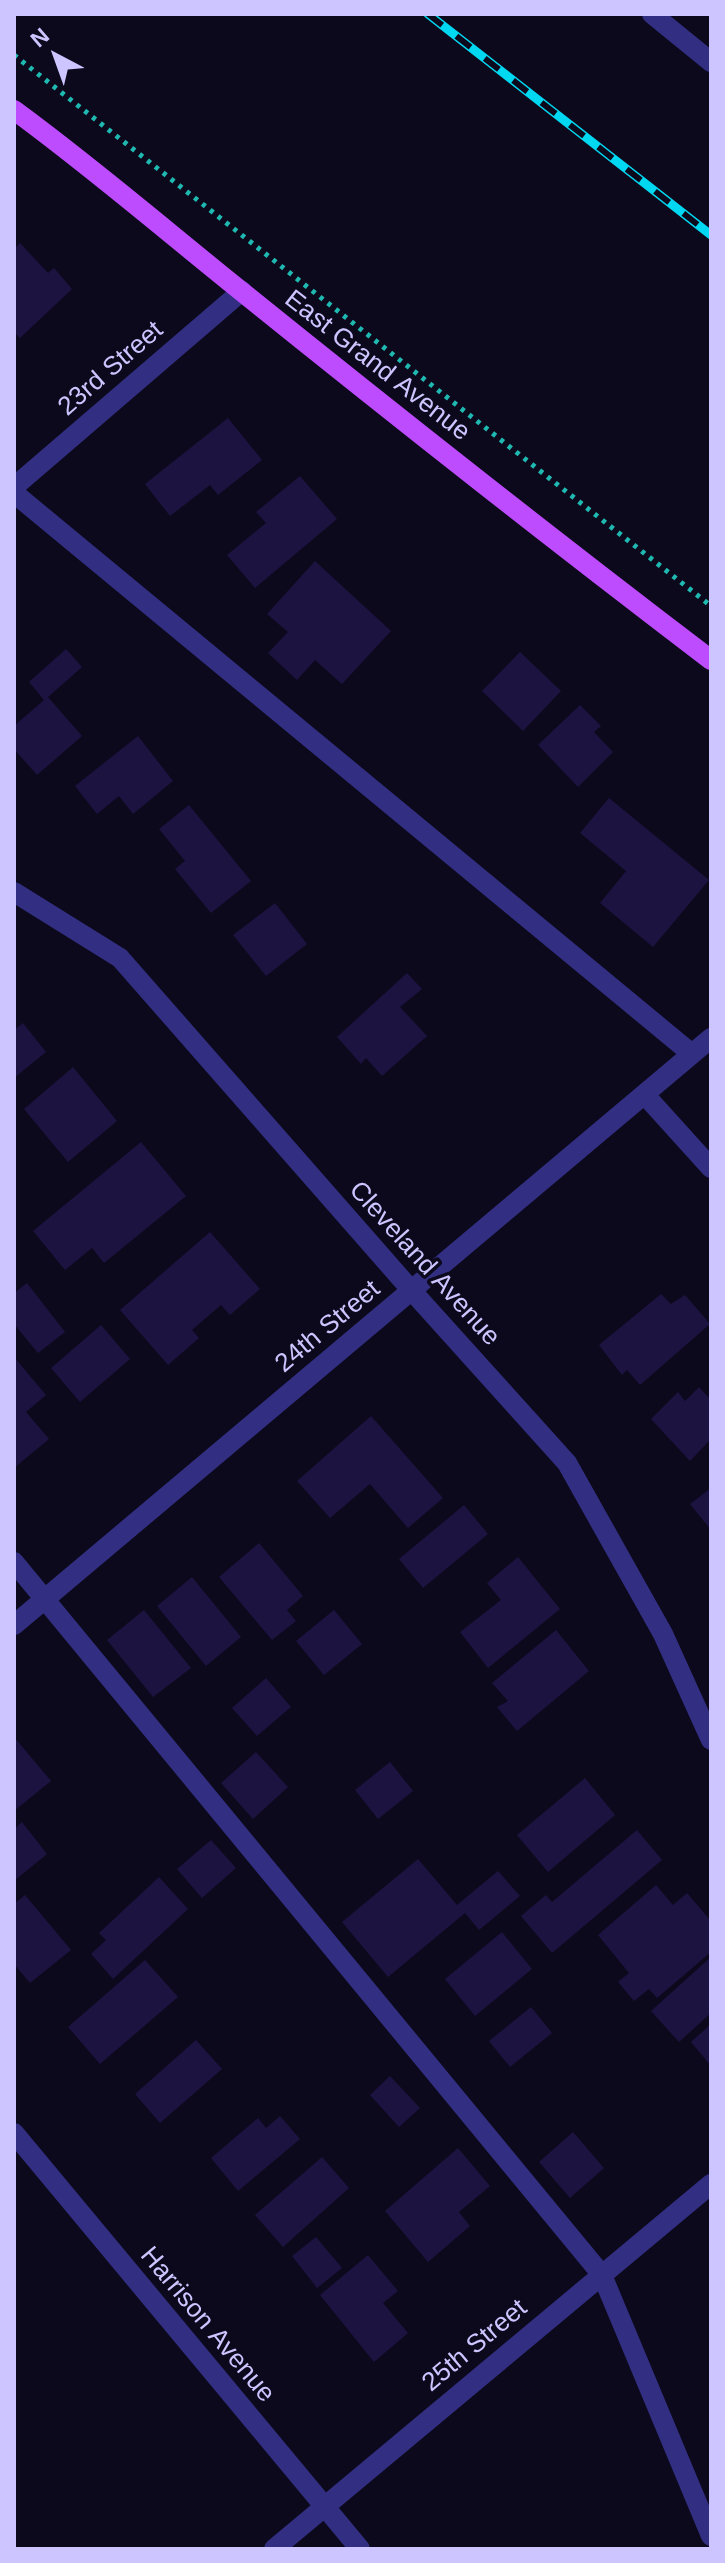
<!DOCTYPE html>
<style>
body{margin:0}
#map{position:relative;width:725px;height:2563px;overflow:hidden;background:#0d091d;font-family:Arial,sans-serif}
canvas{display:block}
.frame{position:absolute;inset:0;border:16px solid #ccc5ff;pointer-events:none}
.north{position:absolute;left:16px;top:16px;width:80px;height:80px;-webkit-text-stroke:6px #0d091d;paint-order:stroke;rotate:319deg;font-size:22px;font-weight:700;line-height:32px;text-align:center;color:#ccc5ff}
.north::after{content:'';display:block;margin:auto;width:28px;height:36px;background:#ccc5ff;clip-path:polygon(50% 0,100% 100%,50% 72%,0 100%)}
</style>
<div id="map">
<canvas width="725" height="2563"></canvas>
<div class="frame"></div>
<div class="north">N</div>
</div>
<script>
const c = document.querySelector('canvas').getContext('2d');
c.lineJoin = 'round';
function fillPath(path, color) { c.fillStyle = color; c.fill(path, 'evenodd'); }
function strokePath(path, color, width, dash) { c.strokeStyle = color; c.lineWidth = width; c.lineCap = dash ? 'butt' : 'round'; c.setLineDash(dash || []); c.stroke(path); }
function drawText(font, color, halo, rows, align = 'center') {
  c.font = font + ' Arial,sans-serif'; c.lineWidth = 7; c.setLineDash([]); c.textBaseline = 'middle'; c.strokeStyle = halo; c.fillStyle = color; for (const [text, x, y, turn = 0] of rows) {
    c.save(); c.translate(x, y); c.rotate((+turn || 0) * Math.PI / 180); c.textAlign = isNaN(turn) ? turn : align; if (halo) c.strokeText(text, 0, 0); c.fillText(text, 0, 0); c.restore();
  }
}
fillPath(new Path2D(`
 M20,243L48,273L54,268L72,289L20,338L14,332V249Z
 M228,418L262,460L218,495L210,485L170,516L145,484Z
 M300,476L337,519L255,588L227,555L266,523L256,512Z
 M315,561L391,631L342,684L315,660L297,680L268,653L288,632L267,614Z
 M66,649L82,667L48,697L82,736L37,775L14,749V726L44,700L29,682Z
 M520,652L561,691L523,731L482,691Z
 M580,705L601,726L594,732L613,752L578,787L538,745Z
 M138,736L173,781L133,814L119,796L97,814L75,786Z
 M609,798L709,880L653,947L600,903L626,871L580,833Z
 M189,805L251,881L211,913L175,869L185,861L159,829Z
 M275,903L307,944L266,976L233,935Z
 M407,973L422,989L400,1007L427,1036L382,1076L366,1058L361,1064L337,1037Z
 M23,1023L46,1052L14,1078V1030Z
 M73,1067L117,1121L68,1162L24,1109Z
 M141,1142L186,1196L104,1263L92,1248L65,1270L33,1231Z
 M210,1232L260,1289L230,1315L221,1305L192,1330L199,1338L168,1365L120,1310Z
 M27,1283L65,1332L38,1353L14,1324V1293Z
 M661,1294L671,1304L685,1295L710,1324L640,1385L627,1370L622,1375L599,1345Z
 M101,1325L130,1359L80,1402L51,1368Z
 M14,1357L46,1395L26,1412L49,1439L14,1468Z
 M699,1387L711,1400V1439L690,1461L651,1419L678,1392L685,1401Z
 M371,1416L443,1498L408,1528L370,1484L330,1518L297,1481Z
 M711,1488V1530L690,1504Z
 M464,1505L488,1534L423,1588L399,1559Z
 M259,1543L303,1596L287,1610L296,1621L272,1640L219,1577Z
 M518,1557L560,1609L488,1668L460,1632L501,1600L487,1583Z
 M192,1577L241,1637L206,1666L157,1606Z
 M144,1610L191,1668L153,1697L107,1640Z
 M334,1610L362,1644L324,1675L296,1641Z
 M556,1630L589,1671L517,1731L497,1707L508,1701L492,1683Z
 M266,1678L291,1707L257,1736L232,1708Z
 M14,1737L51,1781L14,1811Z
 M256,1752L288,1787L253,1819L221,1783Z
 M390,1762L413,1791L378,1819L355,1790Z
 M585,1778L615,1815L548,1872L517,1835Z
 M22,1822L47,1854L14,1881V1829Z
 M637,1830L662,1860L552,1953L521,1916L546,1895L552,1902Z
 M211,1840L236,1868L202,1898L177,1869Z
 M418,1859L457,1905L498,1871L520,1896L479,1930L465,1913L388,1977L342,1922Z
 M159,1877L188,1909L113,1979L91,1954L106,1940L99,1933Z
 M656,1885L673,1905L687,1893L711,1921V1952L657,1998L649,1989L634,2001L618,1982L629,1973L598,1935Z
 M25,1895L71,1950L30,1983L14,1964V1904Z
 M502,1932L532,1969L475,2016L445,1979Z
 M711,1957V2013L679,2042L651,2011Z
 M145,1960L178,1997L100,2064L68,2027Z
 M531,2007L552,2033L510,2067L489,2041Z
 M711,2024V2066L691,2042Z
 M196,2040L222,2069L160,2123L135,2094Z
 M390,2076L420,2108L399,2127L370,2095Z
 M280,2116L300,2139L238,2191L211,2158L258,2118L266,2128Z
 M573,2132L604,2168L570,2198L539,2162Z
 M458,2148L490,2186L459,2212L470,2226L428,2262L385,2211Z
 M322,2157L349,2188L283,2247L255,2215Z
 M316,2237L342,2268L317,2288L292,2256Z
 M368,2255L398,2291L383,2303L408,2333L374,2362L320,2295Z`), '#1d1340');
strokePath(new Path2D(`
 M14,55L711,606`), '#1fb9b1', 5, [4, 6]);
strokePath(new Path2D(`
 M652,14L711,62
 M14,487L242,291
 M14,493L692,1054
 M14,892L120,958L412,1291L567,1463L663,1634L711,1740
 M645,1095L711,1168
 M14,1562L602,2275L711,2536
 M14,1625L711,1038
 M14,2133L360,2549
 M274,2549L711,2184`), '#322f82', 20);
strokePath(new Path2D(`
 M14,110C92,167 165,230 241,291C396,416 552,539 711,660`), '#bd4cff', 20);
const rail = new Path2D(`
 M428,14L711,235`);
strokePath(rail, '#00d7f0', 9);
strokePath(rail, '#0d091d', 6, [18]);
drawText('26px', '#ccc5ff', '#0d091d', [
 ["East Grand Avenue",377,366,38],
 ["23rd Street",111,369,-41],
 ["Cleveland Avenue",424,1264,48],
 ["24th Street",328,1327,-40],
 ["Harrison Avenue",207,2325,50],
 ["25th Street",475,2346,-40]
]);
</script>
